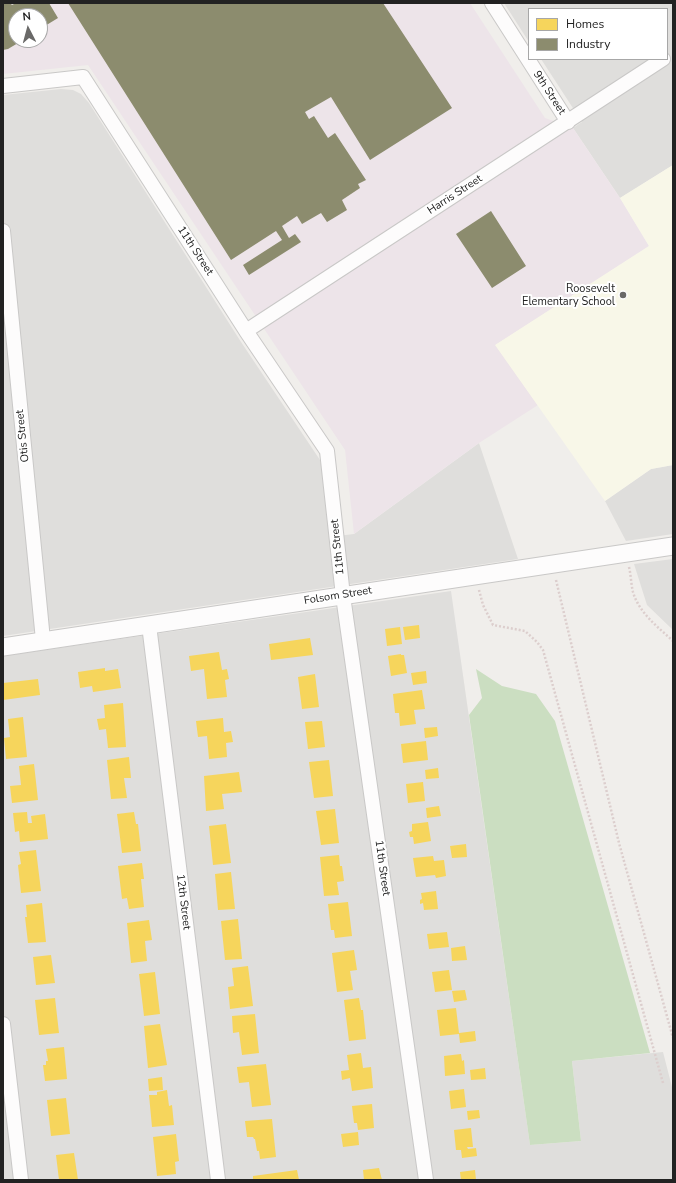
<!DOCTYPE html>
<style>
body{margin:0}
#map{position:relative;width:676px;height:1183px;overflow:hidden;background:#f0eeeb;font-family:"Nunito Sans",sans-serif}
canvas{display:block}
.frame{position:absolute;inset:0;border:4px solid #222;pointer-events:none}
.legend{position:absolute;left:528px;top:8px;width:140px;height:52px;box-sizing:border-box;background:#fff;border:1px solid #a7a7a7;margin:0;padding:5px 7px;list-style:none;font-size:12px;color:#222}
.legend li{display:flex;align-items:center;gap:8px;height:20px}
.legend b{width:20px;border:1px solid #a7a7a7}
.north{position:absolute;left:8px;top:8px;width:40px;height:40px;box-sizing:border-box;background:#fff;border:1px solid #a7a7a7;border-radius:50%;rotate:354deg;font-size:11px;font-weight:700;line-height:16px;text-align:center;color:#222}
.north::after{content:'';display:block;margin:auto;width:14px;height:18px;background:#6a6968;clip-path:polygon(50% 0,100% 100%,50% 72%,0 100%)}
</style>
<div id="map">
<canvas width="676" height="1183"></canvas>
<div class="frame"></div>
<ul class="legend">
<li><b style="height:11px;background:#f6d55c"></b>Homes</li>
<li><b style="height:11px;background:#8c8c6e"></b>Industry</li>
</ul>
<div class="north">N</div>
</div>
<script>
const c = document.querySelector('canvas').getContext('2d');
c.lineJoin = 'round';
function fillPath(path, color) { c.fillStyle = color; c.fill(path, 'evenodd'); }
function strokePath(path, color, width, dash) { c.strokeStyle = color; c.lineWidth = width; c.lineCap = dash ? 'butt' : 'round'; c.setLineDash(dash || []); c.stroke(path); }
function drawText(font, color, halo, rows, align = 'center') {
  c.font = font + ' "Nunito Sans",sans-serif'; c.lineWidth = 4; c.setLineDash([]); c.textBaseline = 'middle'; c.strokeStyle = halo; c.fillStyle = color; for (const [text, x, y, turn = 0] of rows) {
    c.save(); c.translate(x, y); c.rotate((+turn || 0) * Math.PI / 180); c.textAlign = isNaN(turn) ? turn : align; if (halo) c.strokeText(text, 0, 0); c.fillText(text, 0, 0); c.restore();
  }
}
fillPath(new Path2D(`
 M504,3H673V165L620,198L573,128L582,122L541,59H667V9H529V42Z
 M61,89L73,90L81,94L89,103L241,342L320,460L323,470L329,537L354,534L479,443L518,559L3,636V95Z
 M673,465V534L626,541L605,501L651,469Z
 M673,559V630L647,605L634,564Z
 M451,591L530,1145L581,1141L572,1061L663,1052L673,1091V1180H3V656Z`), '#dfdedc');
fillPath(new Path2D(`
 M3,3H470L545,118L573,128L620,198L649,246L496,345L538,405L479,443L354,534L345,450L88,65L3,74ZM16,16H40V40H16Z`), '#ede4e9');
fillPath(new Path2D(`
 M673,165V465L651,469L605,501L495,345L649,246L620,198Z`), '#f8f7e8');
fillPath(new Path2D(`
 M476,669L502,686L536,694L555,721L650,1053L572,1061L581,1141L530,1145L469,715L482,698Z`), '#cbdec1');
fillPath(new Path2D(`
 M419,625L420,638L405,640L403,627Z
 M400,627L402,644L387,646L385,629Z
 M310,638L313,655L271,660L269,644Z
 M219,652L222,670L227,669L229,679L225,680L227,697L207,699L204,669L191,671L189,656Z
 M401,654V655H404L407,673L391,676L388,656Z
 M105,668V671L118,669L121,688L93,692L92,686L80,688L78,672Z
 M426,671L427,683L413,685L411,673Z
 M315,674L319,707L302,709L298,677Z
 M38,679L40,695L3,700V683Z
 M422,690L425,709L414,710L416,724L400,726L399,713H395L393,694Z
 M123,703L126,747L108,748L106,729L99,730L97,719L105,718L104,705Z
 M23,717L27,757L6,759L4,738L10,737L8,719Z
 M223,718L224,732L231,731L233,742L226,743L227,757L209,759L207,736L198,737L196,721Z
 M322,721L325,747L308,749L305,722Z
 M437,727L438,736L425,738L424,728Z
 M426,741L428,760L403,763L401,744Z
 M129,757L131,778H124L127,798L111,799L107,760Z
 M329,760L333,796L314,798L309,762Z
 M34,764L38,800L12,803L10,786L21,785L19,766Z
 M438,768L439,778L426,779L425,770Z
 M239,772L242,792L222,794L224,809L206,811L204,776Z
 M423,782L425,801L408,803L406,784Z
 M439,806L441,816L427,818L426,808Z
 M335,809L339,843L321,845L316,811Z
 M27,812L28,823H32L31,816L45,814L48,839L20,842L19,831L15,832L13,813Z
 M134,812L136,824H138L141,851L122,853L117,814Z
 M428,822L431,841L414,844L413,837H410L409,832L412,831V824Z
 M226,824L231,863L213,865L209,826Z
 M466,844L467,857L452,858L450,846Z
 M36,850L41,891L21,893L18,865L21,864L19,852Z
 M339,855L340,866H342L344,881L337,882L339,895L324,896L320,857Z
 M433,856L434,861L444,860L446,876L436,878L435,875L416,877L413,858Z
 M142,863L144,879H141L144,907L129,909L127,898L122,899L118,866Z
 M231,872L235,909L218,910L215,874Z
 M436,891L438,909L424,910L423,903L420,904V900L422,899L421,893Z
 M348,902L352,936L335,938L334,930H331L328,904Z
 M42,903L46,942L28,943L25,917H27L26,905Z
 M238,919L242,959L225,960L221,921Z
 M149,920L152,940L145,941L147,961L131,963L127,923Z
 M447,932L449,947L429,949L427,934Z
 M465,946L467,960L452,961L451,948Z
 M354,950L357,970L350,971L353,990L337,992L332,953Z
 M51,955L55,983L36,985L33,957Z
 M248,966L253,1006L230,1009L228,987L234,986L232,968Z
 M449,970L452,990L435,992L432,972Z
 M155,972L160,1014L144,1016L139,974Z
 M465,990L467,1000L454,1002L452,991Z
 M55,998L59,1033L39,1035L35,1000Z
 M359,998L361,1010H363L366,1039L349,1041L344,1000Z
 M456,1008L459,1033L475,1031L476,1041L460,1043L459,1034L440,1036L437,1010Z
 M255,1014L259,1053L242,1055L239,1032L233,1033L232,1016Z
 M160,1024L167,1065L148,1068L144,1026Z
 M64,1047L67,1079L45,1081L43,1065H46V1061H48L46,1049Z
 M361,1053L363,1068L371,1067L373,1088L352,1091L350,1078L342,1080L341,1071L349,1070L347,1055Z
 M461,1054L462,1061L464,1060L465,1074L445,1076L444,1056Z
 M266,1064L271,1105L252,1107L249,1082L239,1083L237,1067Z
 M485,1068L486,1079L471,1080L470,1070Z
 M162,1077L163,1090L149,1091L148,1079Z
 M464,1089L466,1107L451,1109L449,1091Z
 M167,1090L169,1106L172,1105L174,1125L152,1127L149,1095H157V1092Z
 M66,1098L70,1134L51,1136L47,1100Z
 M372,1104L374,1128L358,1130L357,1123H354L352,1106Z
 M479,1110L480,1118L468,1120L467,1111Z
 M272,1119L276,1157L260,1159L259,1151H257L255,1139H254L253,1137H247L245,1121Z
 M471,1128L473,1147H467L468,1149L476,1148L477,1156L462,1158L461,1150H456L454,1130Z
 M358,1132L359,1145L343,1147L341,1134Z
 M176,1134L179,1161L175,1162L176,1174L157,1176L153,1137Z
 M74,1153L78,1180H59L56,1155Z
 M379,1168L382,1180H364L363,1170Z
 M297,1170L299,1180H253V1176Z
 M475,1170L476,1180H461L460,1172Z`), '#f6d55c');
fillPath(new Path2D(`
 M3,3H10L12,5L16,3H49L58,18L40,29V16H16V40H23L8,49L3,50Z
 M68,3H383L452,108L370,160L331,97L305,112L309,119L314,116L328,138L335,133L366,180L358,184L360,188L342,200L347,210L327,222L321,213L302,224L297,216L282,226L289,238L295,234L301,242L249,275L243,265L282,240L276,231L231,260Z
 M491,211L526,266L492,288L456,234Z`), '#8c8c6e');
const minor = new Path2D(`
 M492,3L568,122
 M3,86L83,77L246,331L327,451L343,596L426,1180
 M3,231L43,640
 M246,331L663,59
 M149,625L218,1180
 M3,1024L21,1180`);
const tertiary = new Path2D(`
 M3,647L673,546`);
strokePath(minor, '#c9c8c7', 16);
strokePath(tertiary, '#c9c8c7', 19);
strokePath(new Path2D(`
 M629,567C631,575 631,584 633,592C639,613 658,627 673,641
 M556,580L619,843L673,1038
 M479,590L483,605L493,625L525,631L537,642L543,650L663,1083`), '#dccecd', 2.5, [2, 2]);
strokePath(minor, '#fdfcfc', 14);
strokePath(tertiary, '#fdfcfc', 17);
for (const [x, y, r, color] of [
 [623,295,4,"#6a6968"]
]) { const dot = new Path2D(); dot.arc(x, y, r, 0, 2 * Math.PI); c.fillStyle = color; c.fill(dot); strokePath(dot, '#fff', 1.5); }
drawText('11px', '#222', '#fff', [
 ["9th Street",549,93,57],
 ["Harris Street",455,195,-33],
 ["11th Street",195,251,57],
 ["Otis Street",23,436,-96],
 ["11th Street",338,547,-96],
 ["Folsom Street",338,596,-9],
 ["11th Street",382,868,82],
 ["12th Street",183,902,83]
]);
drawText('11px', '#222', '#fff', [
 ["Roosevelt",615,289],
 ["Elementary School",615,302]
], 'right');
</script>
